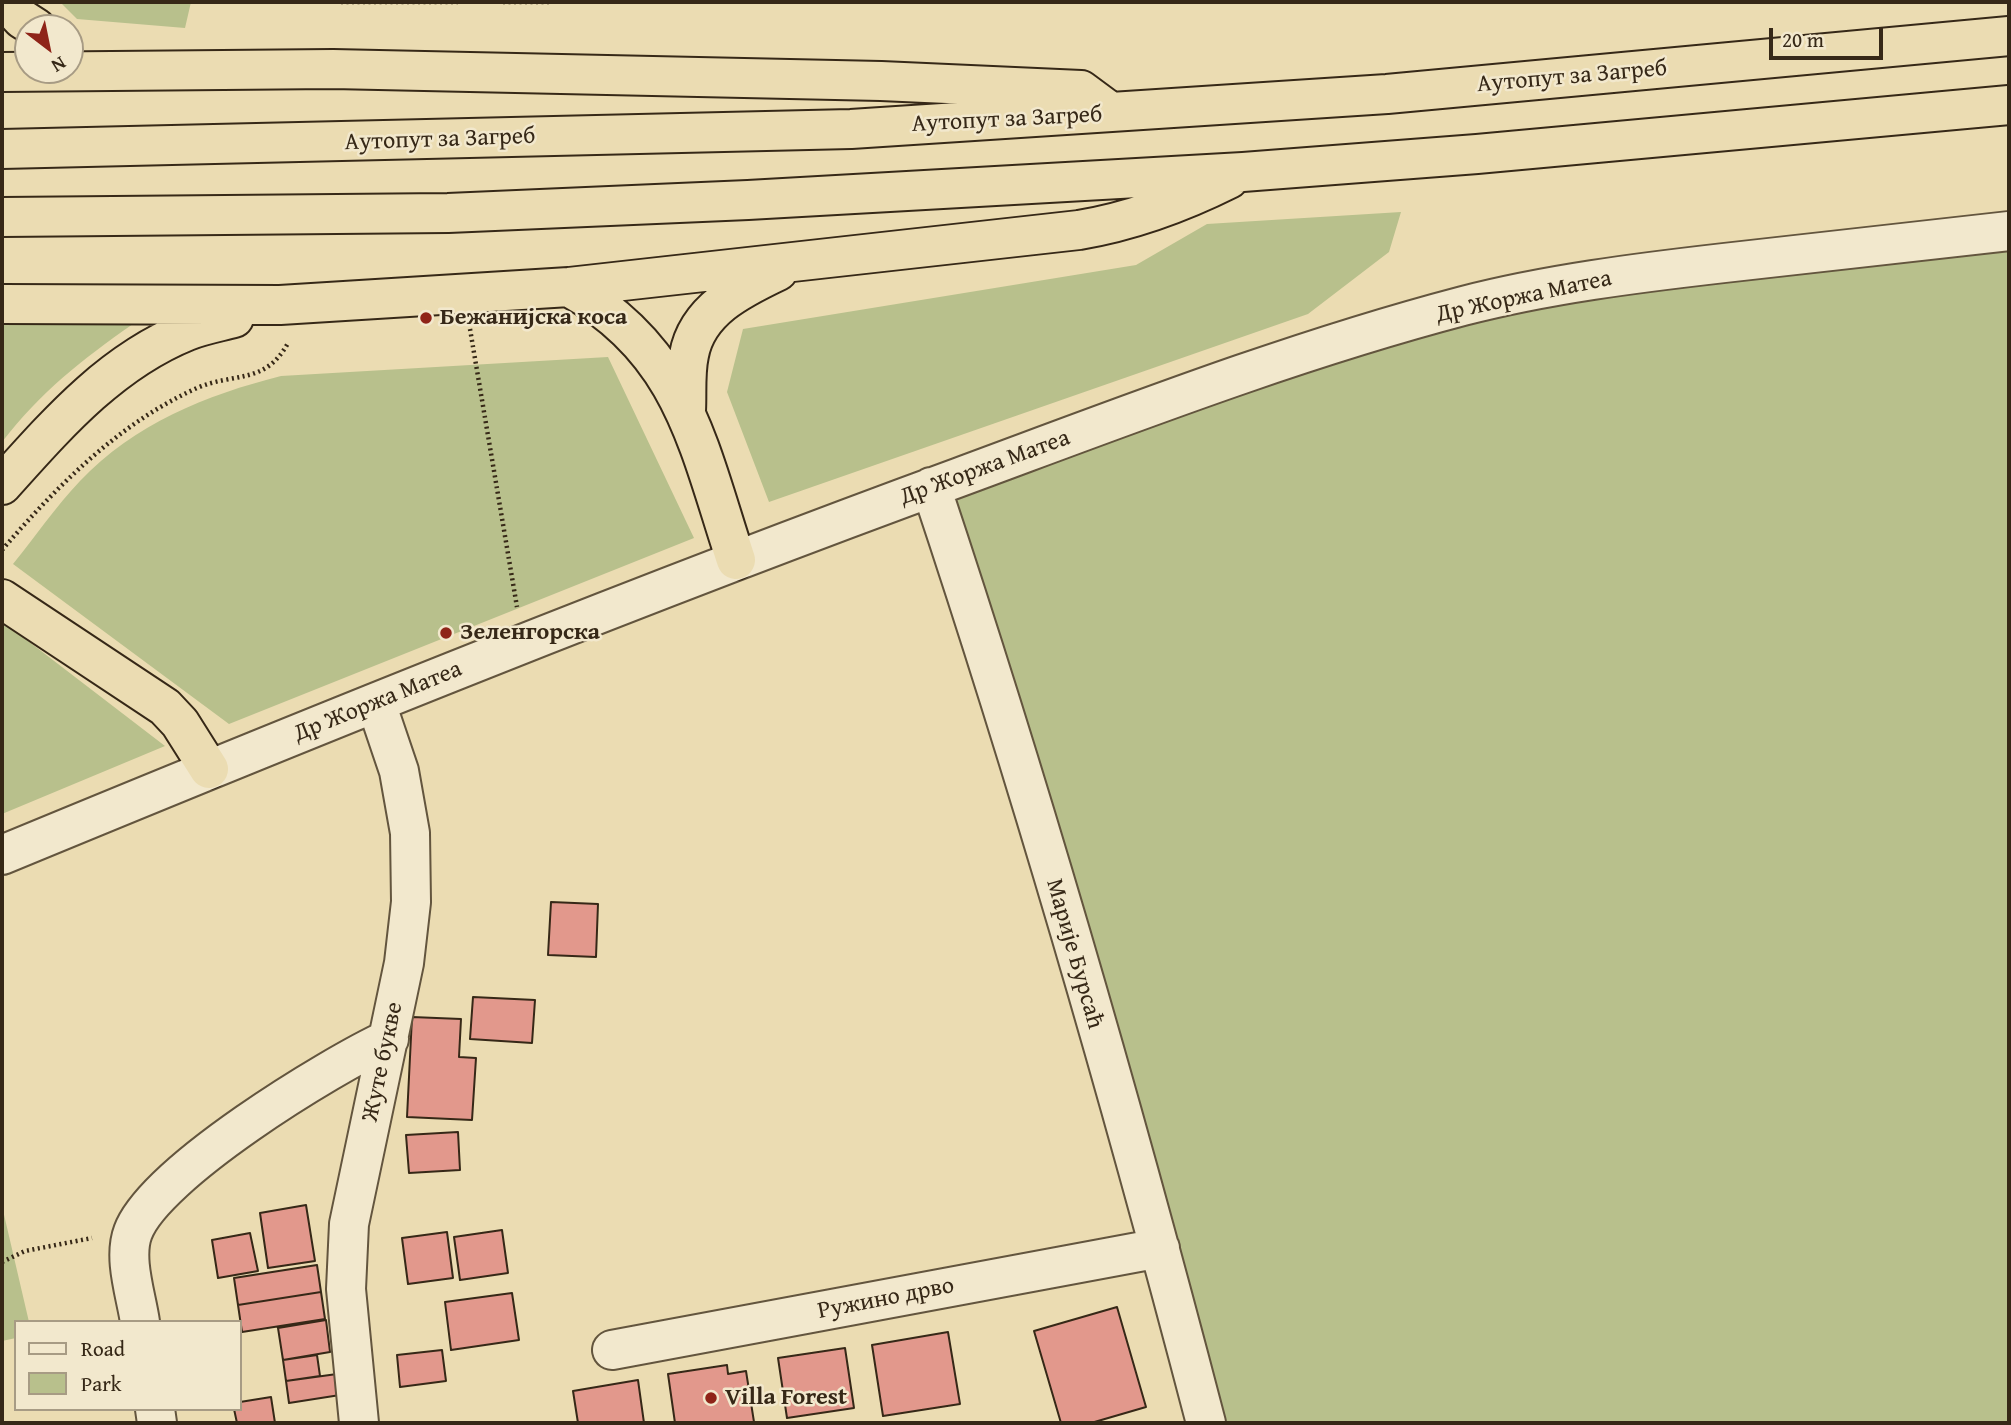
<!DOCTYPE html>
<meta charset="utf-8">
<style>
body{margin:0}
#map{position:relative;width:2011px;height:1425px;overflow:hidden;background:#ebdcb2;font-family:"Gentium Book Plus",serif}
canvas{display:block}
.frame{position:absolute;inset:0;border:4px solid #362817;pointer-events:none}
.legend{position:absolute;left:14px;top:1320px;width:228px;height:91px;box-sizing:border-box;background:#f2e8cd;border:2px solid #a79b84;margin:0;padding:9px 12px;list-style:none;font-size:21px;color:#362817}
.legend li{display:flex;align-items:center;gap:14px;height:35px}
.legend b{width:35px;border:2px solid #a79b84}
.north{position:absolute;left:14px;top:14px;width:70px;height:70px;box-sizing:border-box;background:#f2e8cd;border:2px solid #a79b84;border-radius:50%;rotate:148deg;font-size:19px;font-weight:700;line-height:28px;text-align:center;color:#362817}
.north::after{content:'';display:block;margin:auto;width:24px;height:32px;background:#8f2418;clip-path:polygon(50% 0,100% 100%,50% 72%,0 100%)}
.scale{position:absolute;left:1769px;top:28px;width:114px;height:32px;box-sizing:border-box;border:4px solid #362817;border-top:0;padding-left:9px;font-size:21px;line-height:24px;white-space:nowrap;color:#362817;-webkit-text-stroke:5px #f2e8cd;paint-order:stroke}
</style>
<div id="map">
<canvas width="2011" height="1425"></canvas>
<div class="frame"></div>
<ul class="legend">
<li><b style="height:9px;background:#f2e8cd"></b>Road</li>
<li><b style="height:19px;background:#b8c08c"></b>Park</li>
</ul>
<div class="north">N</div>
<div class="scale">20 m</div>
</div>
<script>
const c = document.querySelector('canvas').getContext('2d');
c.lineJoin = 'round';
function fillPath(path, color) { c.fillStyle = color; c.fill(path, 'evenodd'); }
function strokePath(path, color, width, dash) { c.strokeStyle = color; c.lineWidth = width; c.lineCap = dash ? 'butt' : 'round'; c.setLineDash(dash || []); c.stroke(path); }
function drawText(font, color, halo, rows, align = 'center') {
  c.font = font + ' "Gentium Book Plus",serif'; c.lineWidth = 5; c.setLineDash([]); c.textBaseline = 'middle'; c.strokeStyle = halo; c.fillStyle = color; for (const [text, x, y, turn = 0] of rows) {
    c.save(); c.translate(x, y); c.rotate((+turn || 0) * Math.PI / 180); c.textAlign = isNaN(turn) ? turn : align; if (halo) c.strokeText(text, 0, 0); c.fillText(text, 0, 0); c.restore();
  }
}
fillPath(new Path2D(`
 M60,2H191L185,28L77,19Z
 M1401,212L1389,252L1308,314L769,502L727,392L743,329L1136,265L1207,224Z
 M2009,233V1423H1205L931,487L1466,305Z
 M2,320L133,324C80,361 42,391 2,442Z
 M608,357L694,538L229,724L13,564C35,537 56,506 80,481C134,424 206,395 281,376Z
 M2,621L165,746L2,814Z
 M2,1206L29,1322H16V1338L2,1341Z`), '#b8c08c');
const building = new Path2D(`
 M551,902L598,904L596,957L548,955Z
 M473,997L535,1000L532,1043L470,1039Z
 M412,1017L461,1019L459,1057L476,1058L472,1120L407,1117Z
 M458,1132L460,1170L409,1173L406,1135Z
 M306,1205L315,1261L268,1268L260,1213Z
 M502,1230L508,1273L460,1280L454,1237Z
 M447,1232L453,1278L408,1284L402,1238Z
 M250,1233L258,1271L218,1278L212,1240Z
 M317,1265L321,1292L238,1305L234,1278Z
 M321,1292L325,1319L242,1332L238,1305Z
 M512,1293L519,1340L451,1350L445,1302Z
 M1117,1307L1146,1407L1091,1423H1061L1034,1331Z
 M326,1320L330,1352L283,1360L278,1328Z
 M948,1332L960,1404L883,1416L872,1345Z
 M845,1348L854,1408L787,1418L778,1358Z
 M442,1350L446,1381L400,1387L397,1355Z
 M317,1355L320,1376L286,1381L283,1360Z
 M727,1365L728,1374L746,1371L754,1422L675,1423L668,1374Z
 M337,1374L340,1395L289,1403L286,1381Z
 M638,1380L644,1423H578L573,1391Z
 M271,1397L275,1423H237L234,1409H240V1402Z`);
fillPath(building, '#e2988c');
strokePath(building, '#362817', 2);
const minor = new Path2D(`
 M931,487C1034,796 1124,1109 1206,1423
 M2,855C319,724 638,595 960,477C1125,416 1292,351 1463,306C1548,284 1637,273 1724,263C1819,252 1914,241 2009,231
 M140,1322C136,1295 123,1258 133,1232C155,1173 330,1066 389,1039
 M612,1350L1160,1248
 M155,1409L157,1423
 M359,1423L346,1289L349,1224L404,963L411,902L410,833L399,771L376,703`);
const highway = new Path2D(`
 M6,2L22,19L36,28
 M2,72L333,69L881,81L1081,90L1108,110
 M2,149L851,129L1387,94L2009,36
 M2,217L448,213L748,200L1243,172L1477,154L2009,105
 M569,287C683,350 698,445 736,560
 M2,304L280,305L569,287L1079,230C1133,221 1181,203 1229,179
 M686,411C687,393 685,373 689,355C697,310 740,289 778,271
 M2,485C56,425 110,362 187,331C202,325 219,322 234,318
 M2,599L165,707L180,723L209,769`);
strokePath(minor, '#63553e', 42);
strokePath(highway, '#362817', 42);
strokePath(new Path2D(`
 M341,2H458
 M503,2H549
 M470,329L517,607
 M2,550C57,486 119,423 197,388C234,372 265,385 288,343
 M2,1262L25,1251L92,1238`), '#362817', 4.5, [2, 3.5]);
strokePath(minor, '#f2e8cd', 38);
strokePath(highway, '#ebdcb2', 38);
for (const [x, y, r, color] of [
 [426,318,7,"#8f2418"],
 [446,633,7,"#8f2418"],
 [711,1398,7,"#8f2418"]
]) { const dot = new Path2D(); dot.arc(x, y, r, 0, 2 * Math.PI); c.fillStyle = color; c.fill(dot); strokePath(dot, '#f2e8cd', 2.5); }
drawText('24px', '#362817', '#f2e8cd', [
 ["Аутопут за Загреб",1572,77,-5],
 ["Аутопут за Загреб",1007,120,-3],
 ["Аутопут за Загреб",440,140,-2],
 ["Др Жоржа Матеа",1524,297,-12],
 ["Др Жоржа Матеа",985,468,-20],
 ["Др Жоржа Матеа",378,702,-22],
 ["Марије Бурсаћ",1074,954,74],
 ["Жуте букве",383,1062,-78],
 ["Ружино дрво",886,1299,-11]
]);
drawText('bold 24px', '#362817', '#f2e8cd', [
 ["Бежанијска коса",440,318],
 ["Зеленгорска",460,633],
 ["Villa Forest",725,1398]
], 'left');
</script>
